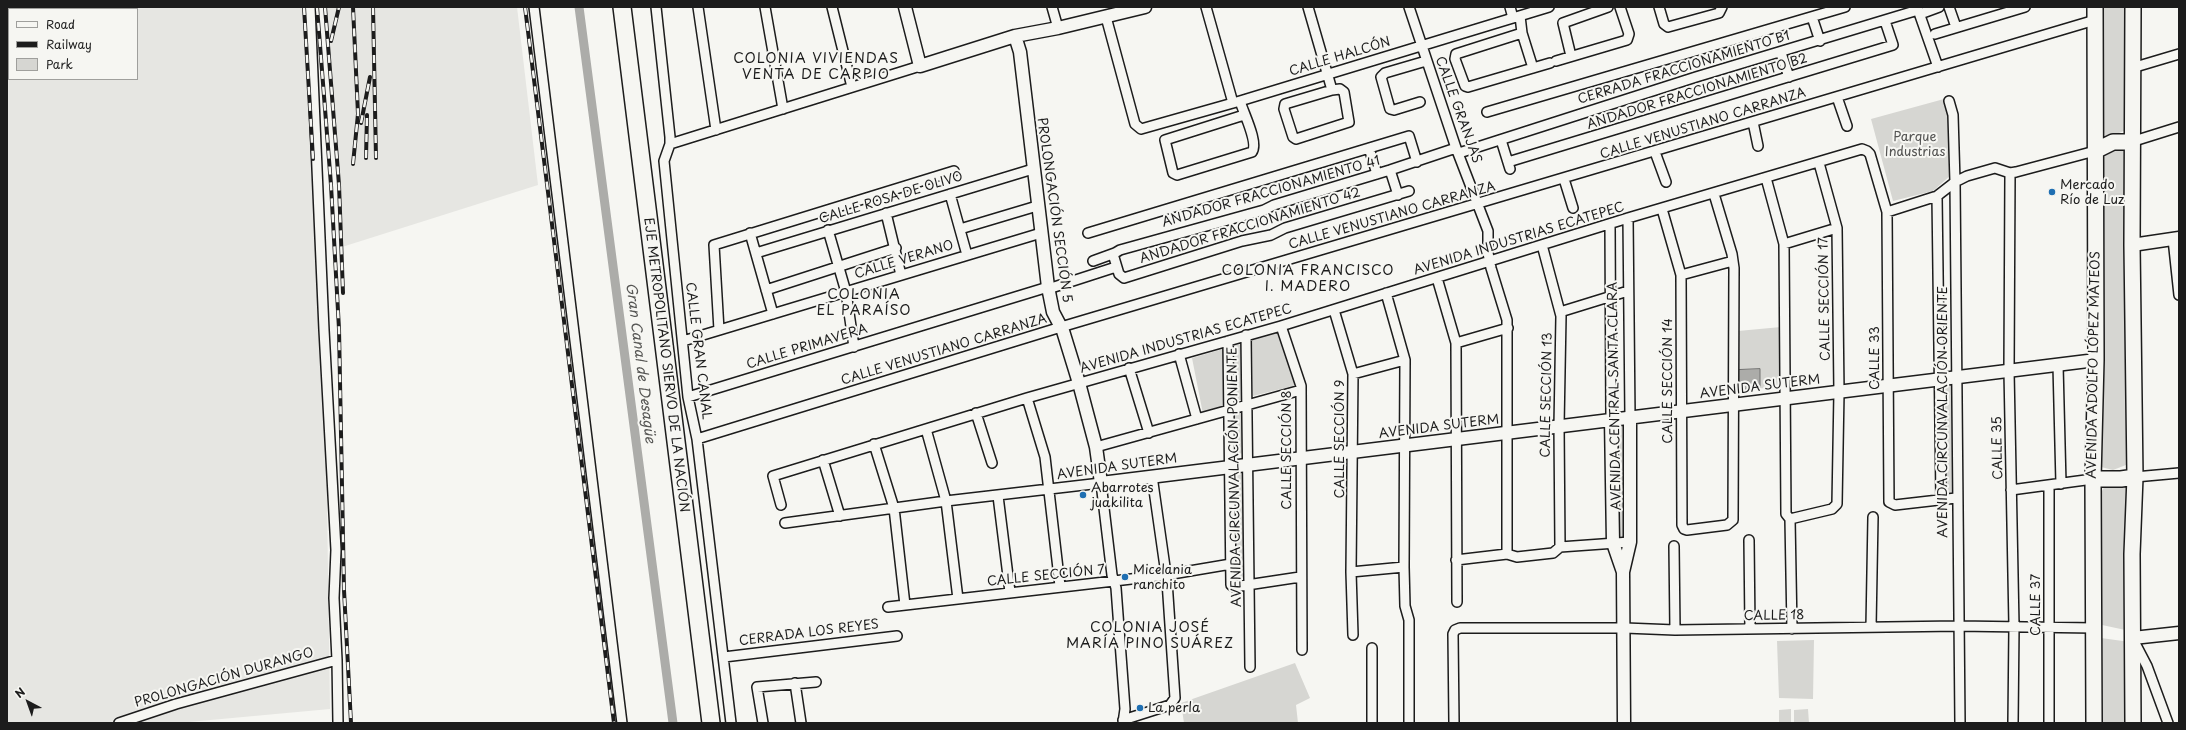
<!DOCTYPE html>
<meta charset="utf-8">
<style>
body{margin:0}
#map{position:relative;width:2186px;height:730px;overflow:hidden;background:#f6f6f2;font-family:"Playpen Sans",sans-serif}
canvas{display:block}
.frame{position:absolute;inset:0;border:8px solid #1c1c1c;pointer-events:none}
.legend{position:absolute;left:8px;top:8px;width:130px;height:72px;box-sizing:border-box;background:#f6f6f2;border:1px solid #9f9f9c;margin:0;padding:5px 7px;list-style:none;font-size:12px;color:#1c1c1c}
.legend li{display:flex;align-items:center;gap:8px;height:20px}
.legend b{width:20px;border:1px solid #9f9f9c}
.north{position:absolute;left:8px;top:682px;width:40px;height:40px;-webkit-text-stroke:3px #f6f6f2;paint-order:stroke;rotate:319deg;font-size:11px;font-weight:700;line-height:16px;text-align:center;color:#1c1c1c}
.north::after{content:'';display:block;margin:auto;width:14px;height:18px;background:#1c1c1c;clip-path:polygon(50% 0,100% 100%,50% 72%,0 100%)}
</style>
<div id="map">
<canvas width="2186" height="730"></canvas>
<div class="frame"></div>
<ul class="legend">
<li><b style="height:5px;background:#f6f6f2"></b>Road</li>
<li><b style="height:5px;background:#1c1c1c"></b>Railway</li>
<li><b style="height:11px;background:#d6d6d2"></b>Park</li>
</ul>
<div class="north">N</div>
</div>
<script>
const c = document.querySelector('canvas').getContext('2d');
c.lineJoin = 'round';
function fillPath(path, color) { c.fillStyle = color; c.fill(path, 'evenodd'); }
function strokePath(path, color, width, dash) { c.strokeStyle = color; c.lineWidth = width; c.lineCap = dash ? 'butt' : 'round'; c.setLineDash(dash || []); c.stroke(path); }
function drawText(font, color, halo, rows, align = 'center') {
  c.font = font + ' "Playpen Sans",sans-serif'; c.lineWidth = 4; c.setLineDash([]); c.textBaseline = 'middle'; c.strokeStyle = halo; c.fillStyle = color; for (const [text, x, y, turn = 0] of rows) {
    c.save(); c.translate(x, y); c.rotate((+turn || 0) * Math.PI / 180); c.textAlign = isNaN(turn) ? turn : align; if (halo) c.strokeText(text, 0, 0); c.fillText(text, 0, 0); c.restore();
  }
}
fillPath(new Path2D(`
 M7,7H308L322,158L330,709L178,723H7ZM9,9H137V79H9Z
 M325,7H517L538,185L342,247Z`), '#e6e6e2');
fillPath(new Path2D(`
 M2103,7H2125L2126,130L2103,140Z
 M1944,99L1950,112L1951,175L1933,191L1893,201L1871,119Z
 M2126,146V465L2113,470L2101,467L2100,155Z
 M1781,327V387L1738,390V331Z
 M1277,332L1297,385L1253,396L1252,339Z
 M1242,344V400H1237L1233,346Z
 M1223,349L1226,406L1203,414L1192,358Z
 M1943,384H1952L1953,494H1944Z
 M1242,413L1245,453L1236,454L1234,415Z
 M1626,425L1627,537L1616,536L1614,426Z
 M1243,474L1245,578H1237L1235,475Z
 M2110,477L2128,482L2130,631L2102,625V491Z
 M2101,638L2130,642L2129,723H2103Z
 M1814,640L1813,699L1779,698L1777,641Z
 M1295,663L1310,698L1296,705L1298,723H1184L1181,703Z
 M1791,709V723H1779V710Z
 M1808,709L1809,723H1794V710Z`), '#d6d6d2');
const water = new Path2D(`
 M1760,369V388L1738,390V370Z`);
fillPath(water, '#acaca9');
strokePath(water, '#727271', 1);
strokePath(new Path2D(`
 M579,7L673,723`), '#acaca9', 9);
const minor = new Path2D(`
 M310,7L324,330L336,550L334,598L337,660L338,723
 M534,7L622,723
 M656,7L670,137V144L664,161L688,397L697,439L731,723
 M698,7L716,130
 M765,7L783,109
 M832,7L852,87
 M1052,7L1058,28
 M1206,7L1233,103
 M1308,7L1332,90
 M1409,7L1456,148L1488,231V253L1491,268L1507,320V554
 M1510,7L1513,18
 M1659,7L1664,24L1668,27L1719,13L1722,7
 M1917,7L1938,67
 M1949,7L1956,27
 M1920,14L1939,7
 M1520,16L1522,33L1533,68
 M1106,17L1135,124L1141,129L1240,101L1549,7
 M1812,17L1820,41
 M1522,33L1456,54L1455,59L1465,86L1468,87L1550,63
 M1935,34L2025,7
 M1781,53L1789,77
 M1571,56L1563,23L1608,7
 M1556,61L1627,40L1629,34L1620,7
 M2132,68L2179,54
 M1332,90L1340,89L1344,92L1349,122L1296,139L1293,137L1284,109L1285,104Z
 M1837,97L1847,126
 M1240,101C1243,112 1259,143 1252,152L1177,175L1173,173L1165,140L1244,115
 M1949,101L1953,115L1955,182L1960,723
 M1420,102L1394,110L1390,109L1381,77L1385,73L1426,61
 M1487,112L1845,7
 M1753,122L1758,146
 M1501,140L1510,169
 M2131,142L2179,127
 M670,144L920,66
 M1369,148L1377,174
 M1655,152L1666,182
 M1459,153L1696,77L1918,10
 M1508,162L1893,45L1885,21
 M1390,170L1398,195
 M2010,173L2009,371L2014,626L2013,723
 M1766,178L1784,244L1786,514L1790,519
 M1564,179L1573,208
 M950,194L967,255
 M1937,196L1941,500
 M1662,209L1681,275L1682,525L1684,529L1687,530L1727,525L1733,520L1734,268L1732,254L1714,194
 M1887,212L1937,196L1955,182L1967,176L1995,168L2010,173L2016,172L2095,151
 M886,213L901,275
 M1628,218L1630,417
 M1610,224L1611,419
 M960,229L1037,206
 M828,230L846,292L854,347
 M750,233L773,314
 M1088,233L1409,136L1417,162
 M2173,239L2179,295
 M1784,244L1837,228
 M1542,245L1561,316L1559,426L1560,547
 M756,253L1033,169
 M1113,254L1119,274L1124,278L1242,241L1271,235L1285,228L1409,191
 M1093,261L1115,253L1120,250L1264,210L1274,205L1390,170L1456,148
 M1681,275L1733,261
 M1437,278L1456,343L1457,602
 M1048,289L1116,267
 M766,290L896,248
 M1386,293L1405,360L1404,567L1405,606L1409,620V723
 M1334,310L1353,374L1351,572L1353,635
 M1560,312L1628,291
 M1281,326L1301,386L1302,650
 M719,330L714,245L954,171
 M1246,335L1250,667
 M683,341L1041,233
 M1228,341L1231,585L1234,587L1300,577
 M1456,343L1508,328
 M1179,354L1197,419
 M2058,365L2061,484
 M1129,368L1149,433
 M1353,374L1405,360
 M688,397L1048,287
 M1027,398L1045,457L1060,586
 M976,413L992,463
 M926,429L946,501L958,599
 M697,439L1061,327L2095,20
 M874,444L894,508L905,605
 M1096,447L1301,390
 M823,460L840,516
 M2135,477L2179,473
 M2011,490L2093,479
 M998,496L1010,592
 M781,505L773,476L1027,398L1281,326L1628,218L1862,149L1867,151L1870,154L1887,212L1889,502L1895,505L1956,498
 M1790,519L1832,509L1837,504L1839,392L1837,228L1819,163
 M1790,519L1792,629
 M785,523L946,501L1101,483L1112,575L1116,588L1125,709L1123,723
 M1749,540L1750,629
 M1674,546L1675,630
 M1456,560L1507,554L1517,557L1553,553L1560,547L1630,542
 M1351,572L1404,567
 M888,607L1166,575L1231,564
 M1871,627L1873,517
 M2135,643L2147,666L2168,723
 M1372,648V723
 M724,657L897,636
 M795,683L801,723
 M1123,720L1170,705L1175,698L1167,581L1152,476
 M119,723L176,704L337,660
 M763,723L757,687L816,682
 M1454,723L1453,634L1455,630L1460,628H1625L1675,630L1958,626L2094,628
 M2049,723V486`);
const tertiary = new Path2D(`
 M905,7L920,66L1015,36L1058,28L1145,7
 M1015,36L1020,52L1048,287L1053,312L1063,331L1079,383L1096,447L1101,483L2096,360
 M2132,245L2179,238
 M1611,419L1613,543L1623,572
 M2133,638L2179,633
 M1624,723L1623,572L1630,542V417`);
const primary = new Path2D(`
 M2133,7L2132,245L2135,477L2132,554L2133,723
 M2095,151L2113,142H2131
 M2093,479H2121L2135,477
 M2094,723L2093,479L2096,360L2095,7`);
const motorway = new Path2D(`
 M622,7L711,723`);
strokePath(minor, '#1c1c1c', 12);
strokePath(tertiary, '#1c1c1c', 15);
strokePath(primary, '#1c1c1c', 18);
strokePath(motorway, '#1c1c1c', 20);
strokePath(minor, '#f6f6f2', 9);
strokePath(tertiary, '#f6f6f2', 12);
strokePath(primary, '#f6f6f2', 15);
strokePath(motorway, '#f6f6f2', 17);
const rail = new Path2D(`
 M304,7L313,159
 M317,7L331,185L339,329L344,590L351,723
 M325,7L339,185L343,293
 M373,7L376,158
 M525,7L614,723
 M331,41L339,7
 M361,123L370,77
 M366,158L367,115
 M353,164L358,114L353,7`);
strokePath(rail, '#1c1c1c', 4);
strokePath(rail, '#f6f6f2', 2.5, [8]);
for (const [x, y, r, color] of [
 [2052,192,4,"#1f6fb2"],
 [1083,495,4,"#1f6fb2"],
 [1125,577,4,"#1f6fb2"],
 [1140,708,4,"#1f6fb2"]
]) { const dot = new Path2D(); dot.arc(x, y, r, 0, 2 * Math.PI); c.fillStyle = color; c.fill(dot); strokePath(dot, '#f6f6f2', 1.5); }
drawText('13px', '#1c1c1c', '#f6f6f2', [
 ["CALLE HALCÓN",1340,57,-17],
 ["CERRADA FRACCIONAMIENTO B1",1684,68,-17],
 ["ANDADOR FRACCIONAMIENTO B2",1697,92,-17],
 ["CALLE GRANJAS",1458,110,70],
 ["CALLE VENUSTIANO CARRANZA",1703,124,-17],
 ["ANDADOR FRACCIONAMIENTO 41",1271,192,-16],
 ["CALLE ROSA DE OLIVO",891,198,-17],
 ["PROLONGACIÓN SECCIÓN 5",1054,210,82],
 ["CALLE VENUSTIANO CARRANZA",1392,216,-16],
 ["ANDADOR FRACCIONAMIENTO 42",1250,226,-17],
 ["AVENIDA INDUSTRIAS ECATEPEC",1519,239,-17],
 ["CALLE VERANO",904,260,-17],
 ["CALLE SECCIÓN 17",1825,299,-91],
 ["AVENIDA INDUSTRIAS ECATEPEC",1186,339,-16],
 ["CALLE PRIMAVERA",807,347,-17],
 ["CALLE VENUSTIANO CARRANZA",944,350,-17],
 ["CALLE GRAN CANAL",698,351,83],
 ["CALLE 33",1875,358,-90],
 ["EJE METROPOLITANO SIERVO DE LA NACIÓN",666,365,83],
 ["AVENIDA ADOLFO LÓPEZ MATEOS",2094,365,-89],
 ["CALLE SECCIÓN 14",1668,381,-90],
 ["AVENIDA SUTERM",1760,387,-7],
 ["CALLE SECCIÓN 13",1547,395,-89],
 ["AVENIDA CENTRAL SANTA CLARA",1615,396,-91],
 ["AVENIDA CIRCUNVALACIÓN ORIENTE",1943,412,-90],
 ["AVENIDA SUTERM",1439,427,-7],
 ["CALLE SECCIÓN 9",1340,439,-90],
 ["CALLE 35",1998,448,-91],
 ["CALLE SECCIÓN 8",1287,450,-90],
 ["AVENIDA SUTERM",1117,467,-8],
 ["AVENIDA CIRCUNVALACIÓN PONIENTE",1235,477,-91],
 ["CALLE SECCIÓN 7",1046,576,-6],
 ["CALLE 37",2036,605,-90],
 ["CALLE 18",1774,616,-1],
 ["CERRADA LOS REYES",809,633,-7],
 ["PROLONGACIÓN DURANGO",224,678,-16]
]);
drawText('13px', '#545453', '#f6f6f2', [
 ["Parque",1915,137],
 ["Industrias",1915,152]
]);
drawText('13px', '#1c1c1c', '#f6f6f2', [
 ["Mercado",2060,185],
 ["Río de Luz",2060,200],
 ["Abarrotes",1091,488],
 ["juakilita",1091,503],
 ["Micelania",1133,570],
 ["ranchito",1133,585],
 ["La perla",1148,708]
], 'left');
c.letterSpacing = '1px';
drawText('14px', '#1c1c1c', '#f6f6f2', [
 ["COLONIA VIVIENDAS",816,59],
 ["VENTA DE CARPIO",816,75],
 ["COLONIA FRANCISCO",1308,271],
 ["I. MADERO",1308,287],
 ["COLONIA",864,295],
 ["EL PARAÍSO",864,311],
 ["COLONIA JOSÉ",1150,628],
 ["MARÍA PINO SUÁREZ",1150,644]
]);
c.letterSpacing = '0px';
drawText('italic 14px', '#565654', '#f6f6f2', [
 ["Gran Canal de Desagüe",640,363,83]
]);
</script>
